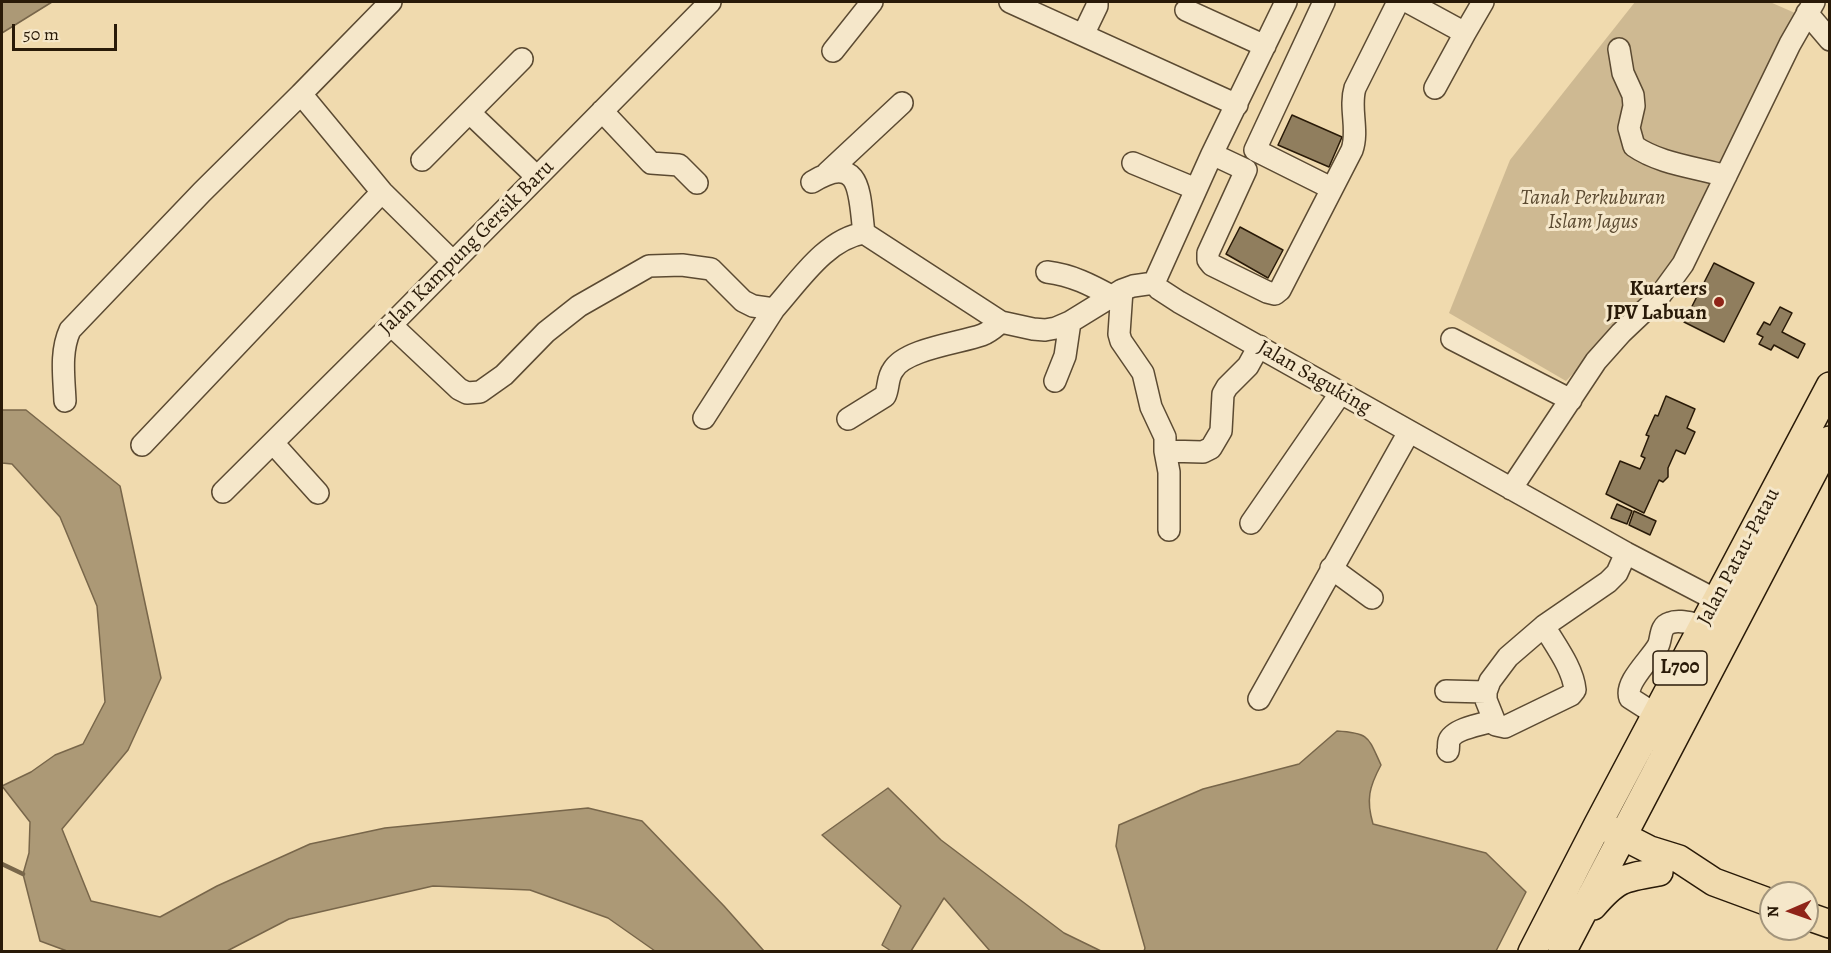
<!DOCTYPE html>
<style>
body{margin:0}
#map{position:relative;width:1831px;height:953px;overflow:hidden;background:#f0daae;font-family:Alegreya,serif}
canvas{display:block}
.frame{position:absolute;inset:0;border:3px solid #291a08;pointer-events:none}
.north{position:absolute;left:1759px;top:881px;width:60px;height:60px;box-sizing:border-box;background:#f5e7ca;border:2px solid #a3957c;border-radius:50%;rotate:268deg;font-size:16px;font-weight:700;line-height:24px;text-align:center;color:#291a08}
.north::after{content:'';display:block;margin:auto;width:21px;height:27px;background:#8f2418;clip-path:polygon(50% 0,100% 100%,50% 72%,0 100%)}
.scale{position:absolute;left:12px;top:24px;width:105px;height:27px;box-sizing:border-box;border:3px solid #291a08;border-top:0;padding-left:8px;font-size:18px;line-height:21px;white-space:nowrap;color:#291a08;-webkit-text-stroke:4px #f5e7ca;paint-order:stroke}
</style>
<div id="map">
<canvas width="1831" height="953"></canvas>
<div class="frame"></div>
<div class="north">N</div>
<div class="scale">50 m</div>
</div>
<script>
const c = document.querySelector('canvas').getContext('2d');
c.lineJoin = 'round';
function fillPath(path, color) { c.fillStyle = color; c.fill(path, 'evenodd'); }
function strokePath(path, color, width, dash) { c.strokeStyle = color; c.lineWidth = width; c.lineCap = dash ? 'butt' : 'round'; c.setLineDash(dash || []); c.stroke(path); }
function drawText(font, color, halo, rows, align = 'center') {
  c.font = font + ' Alegreya,serif'; c.lineWidth = 6; c.setLineDash([]); c.textBaseline = 'middle'; c.strokeStyle = halo; c.fillStyle = color; for (const [text, x, y, turn = 0] of rows) {
    c.save(); c.translate(x, y); c.rotate((+turn || 0) * Math.PI / 180); c.textAlign = isNaN(turn) ? turn : align; if (halo) c.strokeText(text, 0, 0); c.fillText(text, 0, 0); c.restore();
  }
}
fillPath(new Path2D(`
 M1635,2H1770L1795,13L1671,271L1566,381L1449,313L1510,160Z`), '#ceb992');
const water = new Path2D(`
 M2,2H52L2,33Z
 M2,410H26L120,486L161,678L128,750L62,829L91,901L160,917L217,886L310,844L385,828L588,808L642,821L724,906L764,951H655L608,918L530,890L433,886L289,919L227,951H67L40,941L23,874L29,853L30,822L2,786L31,772L55,755L83,744L105,702L97,606L60,517L12,464L2,463Z
 M1337,731C1370,733 1368,737 1381,765C1369,787 1366,800 1373,824L1486,853L1526,892L1496,951H1144L1145,948L1116,846L1119,825L1203,789L1299,764Z
 M888,788L941,840L1064,933L1101,951H990L944,898L911,951H891L882,945L901,906L822,835Z`);
fillPath(water, '#ac9976');
strokePath(water, '#78664a', 1.5);
strokePath(new Path2D(`
 M2,864L23,874`), '#78664a', 4.5);
const building = new Path2D(`
 M1292,115L1342,137L1329,167L1278,145Z
 M1240,227L1283,250L1268,278L1226,254Z
 M1714,263L1754,283L1724,342L1684,322Z
 M1780,307L1792,313L1782,332L1805,344L1798,358L1774,345L1771,350L1759,344L1763,337L1757,334L1764,322L1770,325Z
 M1666,396L1695,409L1687,428L1695,432L1685,454L1676,450L1668,468V477L1663,482L1659,480L1644,513L1606,494L1620,461L1640,469L1645,458L1641,456L1649,436L1646,435L1655,415L1658,416Z
 M1617,504L1632,511L1627,524L1611,518Z
 M1634,511L1656,521L1650,535L1629,525Z`);
fillPath(building, '#907e5e');
strokePath(building, '#291a08', 1.5);
const minor = new Path2D(`
 M391,2L301,94L382,192L453,262
 M1010,2L1237,105
 M1324,2L1255,150L1331,188
 M1408,2L1465,33L1435,88
 M1186,10L1265,46
 M1807,13L1830,40
 M1465,33L1483,2
 M1083,35L1097,6V2
 M1619,49L1623,73L1633,95L1634,106L1629,128L1634,146C1660,164 1695,167 1726,176
 M833,51L872,2
 M602,111L651,163L679,165L697,183
 M470,113L537,177
 M1212,154L1246,170L1208,253V260L1212,265L1267,292L1275,294L1280,290L1352,150C1359,130 1349,108 1355,88L1398,2
 M422,160L522,59
 M1133,163L1196,189
 M827,173L902,103
 M812,182C863,151 859,197 864,233
 M1047,272C1072,275 1091,285 1113,297
 M1154,283L1159,289L1179,302L1626,553L1716,600L1730,598
 M1154,283L1212,154L1286,2
 M1122,290L1119,334L1121,341L1143,373L1151,407L1165,437V451L1169,472V530
 M391,325L459,389L467,393L480,392L504,375L546,332L579,306L649,266L682,265L711,269L743,301L753,306L774,309C799,281 826,239 864,233L1001,322L1033,329L1045,330L1056,328L1070,322L1122,290L1133,286L1154,283
 M1452,339L1571,400
 M1055,381L1065,356L1070,322
 M65,401C64,377 60,352 70,330L202,192L301,94
 M704,418L774,309
 M848,419L885,396C889,388 887,378 893,370C905,349 960,343 982,335C990,332 995,327 1001,322
 M273,443L318,493
 M142,445L382,192
 M1165,451L1203,452L1211,448L1221,431L1223,394L1227,387L1248,366L1259,346
 M1511,489L1596,361L1621,333L1659,297L1683,264L1790,44L1814,2
 M223,492L391,325L710,2
 M1251,523L1340,394
 M1331,568L1372,598
 M1544,626C1555,645 1573,668 1575,690L1571,695L1505,727L1496,725L1486,700V692L1490,681L1508,657L1544,626L1608,582L1617,573L1626,553
 M1446,691L1486,692
 M1259,699L1409,432
 M1655,714L1630,698C1624,683 1650,660 1658,646C1662,639 1659,626 1670,623C1679,619 1693,624 1703,625
 M1448,751C1449,748 1448,744 1449,741C1453,729 1482,724 1493,721`);
const major = new Path2D(`
 M1607,828L1650,850L1679,859L1714,882L1771,903
 M1593,906C1617,878 1623,878 1659,872
 M1807,916L1830,924
 M1532,952L1598,824L1830,386
 M1562,952L1830,440`);
strokePath(minor, '#5b4a32', 24);
strokePath(major, '#291a08', 30);
strokePath(minor, '#f5e7ca', 21);
strokePath(major, '#f0daae', 27);
for (const [x, y, r, color] of [
 [1719,302,6,"#8f2418"]
]) { const dot = new Path2D(); dot.arc(x, y, r, 0, 2 * Math.PI); c.fillStyle = color; c.fill(dot); strokePath(dot, '#f5e7ca', 2); }
for (const [x, y, w] of [
 [1680,668,54]
]) { const box = new Path2D(); box.roundRect(x - w / 2, y - 17, w, 34, 4.5); c.fillStyle = '#f5e7ca'; c.fill(box); strokePath(box, '#291a08', 1.5); }
drawText('bold 20px', '#291a08', null, [
 ["L700",1680,668]
]);
drawText('italic 21px', '#5b4a31', '#f5e7ca', [
 ["Tanah Perkuburan",1593,199],
 ["Islam Jagus",1593,223]
]);
drawText('21px', '#291a08', '#f5e7ca', [
 ["Jalan Kampung Gersik Baru",467,248,-45],
 ["Jalan Saguking",1314,378,30],
 ["Jalan Patau-Patau",1739,557,-62]
]);
drawText('bold 21px', '#291a08', '#f5e7ca', [
 ["Kuarters",1707,290],
 ["JPV Labuan",1707,314]
], 'right');
</script>
